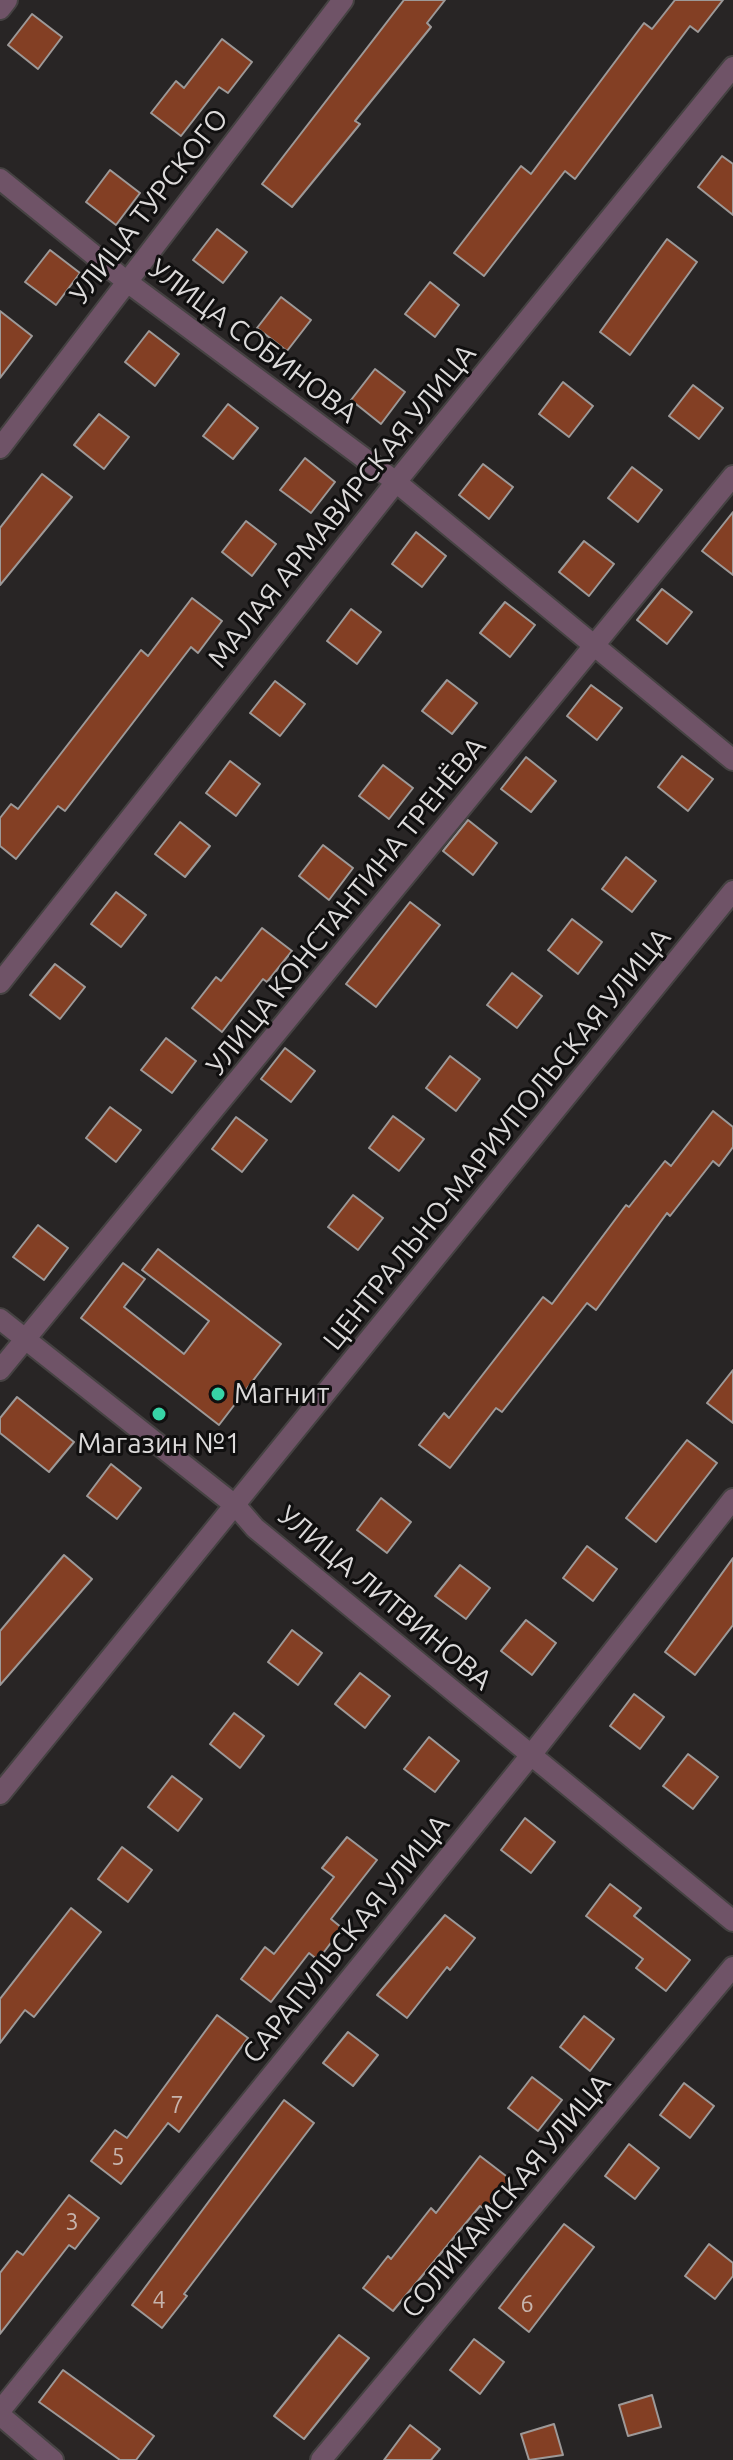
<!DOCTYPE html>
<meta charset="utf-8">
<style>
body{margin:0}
canvas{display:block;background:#282525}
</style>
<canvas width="733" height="2460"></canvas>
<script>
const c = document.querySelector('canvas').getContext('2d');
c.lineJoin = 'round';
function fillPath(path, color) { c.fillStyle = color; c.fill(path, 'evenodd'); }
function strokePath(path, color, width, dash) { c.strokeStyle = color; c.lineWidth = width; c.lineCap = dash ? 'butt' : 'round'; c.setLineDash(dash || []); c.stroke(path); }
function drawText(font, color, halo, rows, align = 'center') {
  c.font = font + ' Ubuntu,sans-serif'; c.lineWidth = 6; c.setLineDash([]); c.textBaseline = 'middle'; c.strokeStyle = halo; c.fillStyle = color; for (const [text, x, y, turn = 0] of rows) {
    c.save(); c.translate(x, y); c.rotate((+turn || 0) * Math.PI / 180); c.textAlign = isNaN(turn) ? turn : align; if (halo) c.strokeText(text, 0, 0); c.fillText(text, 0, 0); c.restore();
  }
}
const building = new Path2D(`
 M404,0H445L427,23L431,27L355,121L360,124L292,207L262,184Z
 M675,0H723L698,32L690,26L575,179L565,171L484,276L454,253L521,166L531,174L644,23L652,29Z
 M32,14L62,37L38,69L8,45Z
 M222,39L252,62L228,93L219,87L181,136L151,113L176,81L184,88Z
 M722,156L733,164V215L698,187Z
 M110,170L140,193L116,225L86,202Z
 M217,229L247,252L223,283L193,260Z
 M667,239L697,262L630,355L600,332Z
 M50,250L80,273L56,305L25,282Z
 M430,282L459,305L435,337L405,314Z
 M281,297L311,320L287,351L257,328Z
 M0,311L32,336L0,378Z
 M149,331L179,354L155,386L125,362Z
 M375,369L405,392L381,424L351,400Z
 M563,382L593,406L569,437L539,414Z
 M693,385L723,408L699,439L669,416Z
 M228,404L258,428L233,459L203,436Z
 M99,414L129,437L104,469L74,445Z
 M305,458L335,482L311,513L280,490Z
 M483,464L513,487L489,519L459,495Z
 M632,467L662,490L638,522L608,498Z
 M42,474L72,497L0,585V528Z
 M733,512V575L702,551Z
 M246,521L276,544L252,576L222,552Z
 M416,532L446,556L422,587L392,564Z
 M584,541L614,564L589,596L559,572Z
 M662,589L692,612L667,644L637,620Z
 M192,598L222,621L198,653L191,647L65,811L58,806L16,859L0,846V818L11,804L18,809L141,650L148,656Z
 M505,602L535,625L510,657L480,633Z
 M351,609L381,632L357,664L327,641Z
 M447,680L477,703L452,734L422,711Z
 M275,681L305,704L280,736L250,713Z
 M591,685L622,708L597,740L567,716Z
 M682,756L713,779L688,811L658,787Z
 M526,757L556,781L531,812L501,789Z
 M230,761L260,784L236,816L206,793Z
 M383,765L413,788L389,819L359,796Z
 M468,820L497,843L473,875L443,851Z
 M180,822L210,846L185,877L155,854Z
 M323,845L353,868L329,900L299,876Z
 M626,857L656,881L632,912L602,889Z
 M116,892L146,915L121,947L91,924Z
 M410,902L440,925L376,1007L346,984Z
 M572,919L602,942L578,974L548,950Z
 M262,928L292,951L267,982L263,979L222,1032L192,1008L216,977L221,981Z
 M55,964L85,987L60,1019L30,995Z
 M512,973L542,996L517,1028L487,1005Z
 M166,1038L196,1061L172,1093L141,1070Z
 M285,1048L315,1071L291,1102L261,1079Z
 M450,1056L480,1079L456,1111L426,1088Z
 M110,1107L141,1130L116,1162L86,1138Z
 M713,1111L733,1127V1147L719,1166L713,1161L670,1216L667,1213L596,1310L587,1303L502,1412L496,1408L450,1468L419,1445L444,1413L449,1418L543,1297L552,1304L626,1205L629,1207L665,1161L671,1166Z
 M393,1116L424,1139L399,1171L369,1148Z
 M236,1117L267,1140L242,1172L212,1149Z
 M353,1195L383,1218L358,1250L328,1227Z
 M38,1225L68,1248L44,1280L13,1257Z
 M158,1249L281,1344L219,1425L81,1318L123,1263L145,1279L124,1307L184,1354L209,1321L142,1270Z
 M733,1370V1423L707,1403Z
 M17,1397L74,1442L49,1472L0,1433V1418Z
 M687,1440L717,1463L656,1542L626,1518Z
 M111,1464L141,1488L117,1519L87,1496Z
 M381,1498L411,1522L387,1553L357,1530Z
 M587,1546L617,1569L593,1601L563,1578Z
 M64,1555L92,1579L0,1685V1631Z
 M733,1558V1625L695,1675L665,1652Z
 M460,1565L490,1588L466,1619L435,1596Z
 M526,1620L556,1643L532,1675L501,1651Z
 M292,1630L322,1653L298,1685L268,1662Z
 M360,1673L390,1696L365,1728L335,1704Z
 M634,1694L664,1717L640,1749L610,1726Z
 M234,1713L264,1736L240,1768L210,1744Z
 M429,1737L459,1761L435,1792L404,1769Z
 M688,1754L718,1777L693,1809L663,1786Z
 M172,1776L202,1799L178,1831L148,1807Z
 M525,1818L555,1842L531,1873L501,1850Z
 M347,1837L377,1860L331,1919L342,1928L318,1960L309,1953L271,2002L241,1979L265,1947L274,1954L334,1877L322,1868Z
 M122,1847L152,1870L128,1902L98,1879Z
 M610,1884L641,1908L634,1916L690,1960L666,1991L636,1968L643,1959L586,1916Z
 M71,1908L101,1932L34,2017L25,2010L0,2043V1999Z
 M445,1915L475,1938L450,1970L447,1967L407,2018L377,1995Z
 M217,2015L248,2038L179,2132L168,2123L121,2184L91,2161L115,2130L127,2138Z
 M584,2016L614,2039L590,2071L560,2047Z
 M348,2032L378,2055L353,2086L323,2063Z
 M532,2077L562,2100L538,2131L508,2108Z
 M684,2083L714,2106L690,2138L660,2115Z
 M284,2100L314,2123L184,2294L187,2296L162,2328L132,2305Z
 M629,2144L659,2168L635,2199L605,2176Z
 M480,2156L510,2179L486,2210L480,2206L393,2311L363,2288L388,2256L391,2259L431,2208L436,2213Z
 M69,2195L99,2218L75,2249L69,2245L0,2334V2273L17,2251L23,2255Z
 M564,2224L594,2247L529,2332L499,2308Z
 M709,2244L733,2263V2276L715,2299L685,2276Z
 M339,2335L369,2358L304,2439L274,2416Z
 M474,2339L504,2362L480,2394L450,2370Z
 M63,2370L154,2436L136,2460H120L39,2402Z
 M652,2395L661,2427L628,2436L619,2405Z
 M554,2424L563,2455L529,2460L521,2434Z
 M410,2425L440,2449L431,2460H384Z`);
fillPath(building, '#833f24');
strokePath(building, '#9d9998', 2);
const minor = new Path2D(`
 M0,9L7,0
 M0,179L126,281L396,482L733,760
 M0,448L343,0
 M0,983L396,482L733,67
 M0,1319L236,1506L255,1528L733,1921
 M0,1370L733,476
 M0,1794L733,891
 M0,2411L531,1755L733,1499
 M0,2415L53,2460
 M321,2460L733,1967`);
strokePath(minor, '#454242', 24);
strokePath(minor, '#6f5367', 20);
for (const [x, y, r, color] of [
 [218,1394,8,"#37d4a6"],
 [159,1414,8,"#37d4a6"]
]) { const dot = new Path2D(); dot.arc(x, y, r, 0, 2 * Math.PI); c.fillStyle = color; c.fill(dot); strokePath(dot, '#100f0f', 3); }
drawText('24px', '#c6b3ac', null, [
 ["7",177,2105],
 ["5",118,2157],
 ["3",72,2222],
 ["4",159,2300],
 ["6",527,2304]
]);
drawText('28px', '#dcdada', '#100f0f', [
 ["УЛИЦА ТУРСКОГО",149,206,-52],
 ["УЛИЦА СОБИНОВА",253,341,37],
 ["МАЛАЯ АРМАВИРСКАЯ УЛИЦА",342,506,-51],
 ["УЛИЦА КОНСТАНТИНА ТРЕНЁВА",346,906,-51],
 ["ЦЕНТРАЛЬНО-МАРИУПОЛЬСКАЯ УЛИЦА",497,1139,-51],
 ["УЛИЦА ЛИТВИНОВА",385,1598,40],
 ["САРАПУЛЬСКАЯ УЛИЦА",346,1939,-51],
 ["СОЛИКАМСКАЯ УЛИЦА",506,2196,-50]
]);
drawText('28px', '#dcdada', '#100f0f', [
 ["Магнит",234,1394],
 ["Магазин №1",159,1444,"center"]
], 'left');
</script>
